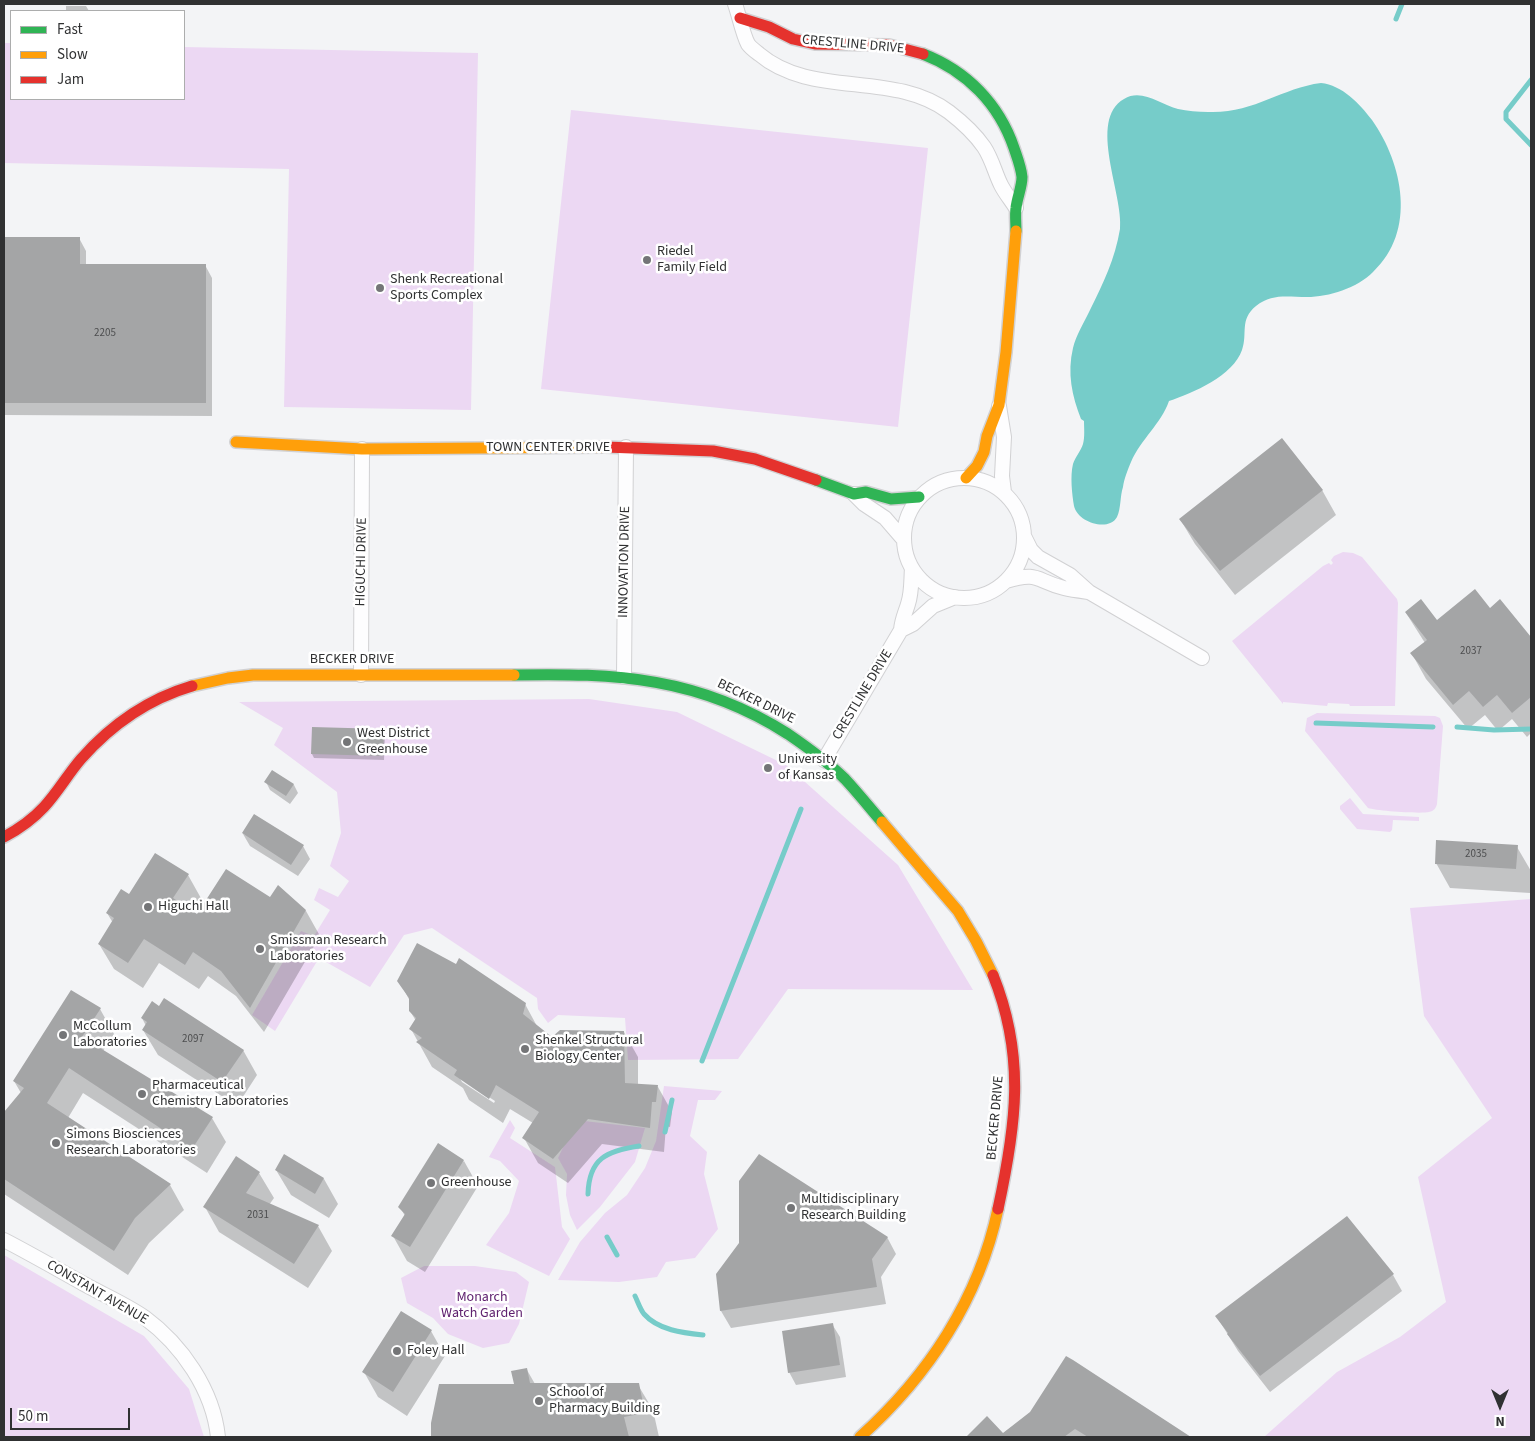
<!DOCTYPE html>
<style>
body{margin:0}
#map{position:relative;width:1535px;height:1441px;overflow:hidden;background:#f3f4f6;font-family:"Source Sans 3",sans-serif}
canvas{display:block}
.frame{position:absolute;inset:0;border:5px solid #303132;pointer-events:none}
.legend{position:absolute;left:10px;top:10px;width:175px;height:90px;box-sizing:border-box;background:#fff;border:1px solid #acadad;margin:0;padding:6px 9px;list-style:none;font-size:15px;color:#303132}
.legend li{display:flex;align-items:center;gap:10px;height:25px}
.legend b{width:25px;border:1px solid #acadad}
.north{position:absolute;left:1475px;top:1381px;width:50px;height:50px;-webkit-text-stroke:4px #fff;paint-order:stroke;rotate:180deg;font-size:14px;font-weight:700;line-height:20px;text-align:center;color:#303132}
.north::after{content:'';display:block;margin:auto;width:18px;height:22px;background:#303132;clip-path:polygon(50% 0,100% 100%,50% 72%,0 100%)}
.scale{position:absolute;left:10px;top:1408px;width:120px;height:22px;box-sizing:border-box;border:2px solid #303132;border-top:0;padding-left:6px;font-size:15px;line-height:18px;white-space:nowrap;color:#303132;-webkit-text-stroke:4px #fff;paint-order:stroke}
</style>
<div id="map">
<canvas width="1535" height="1441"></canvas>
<div class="frame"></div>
<ul class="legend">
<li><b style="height:6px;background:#30b455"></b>Fast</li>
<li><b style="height:6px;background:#ff9f0a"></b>Slow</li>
<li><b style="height:6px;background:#e5322d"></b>Jam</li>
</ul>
<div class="north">N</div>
<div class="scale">50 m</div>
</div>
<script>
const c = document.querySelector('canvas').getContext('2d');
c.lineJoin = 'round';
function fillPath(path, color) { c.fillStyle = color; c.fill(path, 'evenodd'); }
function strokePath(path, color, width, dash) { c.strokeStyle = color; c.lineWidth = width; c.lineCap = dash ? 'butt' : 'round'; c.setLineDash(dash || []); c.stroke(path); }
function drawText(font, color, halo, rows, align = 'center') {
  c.font = font + ' "Source Sans 3",sans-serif'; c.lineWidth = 5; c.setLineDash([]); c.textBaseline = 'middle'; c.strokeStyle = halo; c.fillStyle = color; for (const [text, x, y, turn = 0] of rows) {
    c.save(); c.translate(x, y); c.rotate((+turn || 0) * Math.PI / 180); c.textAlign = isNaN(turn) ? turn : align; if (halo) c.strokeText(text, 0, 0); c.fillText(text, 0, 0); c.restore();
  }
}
fillPath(new Path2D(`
 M4,43H11V99H184V47L478,53L471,410L284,407L289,169L4,163Z
 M571,110L928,148L898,427L541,389Z
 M1343,552L1353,553L1362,557L1397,599L1398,603L1395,706H1350L1349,704L1328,703L1327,706L1283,702V704L1232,641L1323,566L1329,563L1331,565L1333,563L1331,560L1334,556Z
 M589,699L677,712L786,765L898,865L973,990L788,989L738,1059L628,1060L625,1018L558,1015L548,1023L538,1009L537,998L432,928L404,935L370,987L319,958L275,1031L252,1015L301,931L314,936L330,910L314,900L319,888L338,897L349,881L330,866L341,833L337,792L274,745L283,728L239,702Z
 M1317,713L1435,716L1440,718L1443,726L1437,804C1436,808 1434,811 1429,812C1421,814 1377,811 1368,808L1305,731L1307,718Z
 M1350,798L1363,814L1419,817V821L1393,820L1392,830L1390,832L1357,829L1340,809V806Z
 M1531,899V1437H1264L1337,1372L1400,1337L1446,1302L1418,1177L1492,1118L1424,1016L1410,908Z
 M664,1086L722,1091L715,1100H698L690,1136L707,1152L704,1174L718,1229L695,1258L666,1262L657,1277L619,1282L558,1280L580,1242L605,1213L627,1195L645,1168L656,1141Z
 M510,1120L515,1128L510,1138L555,1167L562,1227L570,1239L549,1276L486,1245L509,1213L519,1181L500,1161L489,1157Z
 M576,1120L645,1128L635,1162L600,1207L577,1230L570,1215L566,1195L567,1174L558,1158Z
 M4,1255L144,1336L189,1389L204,1437H4Z
 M424,1266H475L516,1272L529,1282L519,1324L509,1343L483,1348L448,1334L433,1318L407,1303L401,1278Z`), '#ecd8f3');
fillPath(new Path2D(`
 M1321,83C1342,85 1360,104 1372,120C1403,164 1417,231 1373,272C1357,288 1329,297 1307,297C1288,297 1272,293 1256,306C1239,320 1248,333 1242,350C1233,376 1193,393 1169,401C1161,424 1141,439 1131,462C1128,469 1124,479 1123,487C1120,496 1121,509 1117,517C1109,532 1078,523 1074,506C1072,494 1070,476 1073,464C1075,457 1081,451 1083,444C1085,437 1084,428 1084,421L1081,419C1072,396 1067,373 1073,348C1076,335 1084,323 1090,310C1103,284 1115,259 1120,229C1124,195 1087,120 1124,99C1142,88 1161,105 1178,109C1187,111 1198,112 1208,112C1253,114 1281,88 1321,83Z`), '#76ccc9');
fillPath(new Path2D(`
 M66,6H86L89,11H66Z
 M4,238H79L86,251V265H205L212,278V416L4,415Z
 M1322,490L1336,515L1235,595L1195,544L1180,519Z
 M1500,601L1531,639V733L1527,737L1512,719L1498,731L1485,715L1468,729L1426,679L1412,654L1425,643L1406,613L1437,622L1489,610Z
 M383,730L385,734L384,760L314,758L312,754Z
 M273,772L294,785L298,793L290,804L270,790L266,782Z
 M243,834L303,846L310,859L298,876L250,846Z
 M1517,847L1531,871L1530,893L1450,888L1436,863Z
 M188,875L202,900L194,913L198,916L271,899L278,887L306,911L320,936L264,1032L236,996L208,976L199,989L159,963L143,988L114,969L99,944L113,923L107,913L129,896Z
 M399,981L525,1004L538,1028L552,1039L624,1032L638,1057V1085L658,1087L672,1112L670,1127L666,1126L664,1152L602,1144L568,1183L538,1163L524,1138L533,1123L510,1109L503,1123L469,1100L463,1088L432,1067L411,1029L416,1021L410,1011V1001ZM460,1078L495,1101L494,1103L462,1082Z
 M100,1009L114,1034L103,1051L212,1118L226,1142L207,1173L83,1093L68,1118L170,1185L184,1210L149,1243L128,1275L4,1194V1114L21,1093L14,1081Z
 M142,1018L243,1050L257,1075L237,1106L158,1055L143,1030L146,1026Z
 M285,1156L324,1179L338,1204L329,1218L291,1195L276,1170Z
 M464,1161L478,1186L425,1272L407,1261L393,1236L405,1216L400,1207Z
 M259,1173L274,1198L269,1205L318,1226L332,1251L308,1288L219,1232L205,1207Z
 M887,1237L896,1254L881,1277L886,1304L731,1328L721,1311L717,1274Z
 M1393,1275L1402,1291L1270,1392L1238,1351L1217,1317Z
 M832,1324L840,1337L846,1377L796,1385L789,1372Z
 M431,1331L445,1356L407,1416L378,1397L364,1372Z
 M1067,1358L1189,1437H967L987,1418L1002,1434L1031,1413Z
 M527,1370L535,1384L638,1385L653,1410L659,1437H432V1423L515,1385Z`), '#0003');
strokePath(new Path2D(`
 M1396,19L1402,4
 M1531,80L1506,112V119L1531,145
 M1316,723L1433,727
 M1457,727L1494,730L1531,729
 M702,1061L801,809
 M665,1132L672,1100
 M588,1194C589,1158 607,1151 639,1146
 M607,1237L617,1255
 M635,1296C638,1302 640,1309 644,1314C658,1330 683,1333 703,1335`), '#76ccc9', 5);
fillPath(new Path2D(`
 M4,237H80V264H206V403H4Z
 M1282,438L1323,490L1220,571L1179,519Z
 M1475,589L1490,608L1500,599L1531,637V697L1512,713L1497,695L1483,707L1469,691L1453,705L1410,653L1427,640L1405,612L1421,599L1437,620Z
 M312,727L384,729L383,756L311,754Z
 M272,770L294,784L286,796L264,782Z
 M254,814L304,845L291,865L242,833Z
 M1436,840L1518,845L1516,869L1435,864Z
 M155,853L189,874L173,898L197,914L226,869L270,897L278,885L306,910L250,1008L221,971L193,952L185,965L144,939L128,963L98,944L114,918L106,913L121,889L129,894Z
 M417,943L456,964L459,958L526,1003L523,1014L552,1037L560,1030L624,1031L625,1083L658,1085L656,1102H652L650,1128L588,1119L553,1159L522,1138L539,1112L496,1085L489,1099L454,1075L457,1070L416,1042L422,1038L409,1029L416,1018L409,1011V998L397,981Z
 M71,990L101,1008L82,1037L213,1117L192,1149L69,1068L47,1103L171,1184L135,1218L114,1251L4,1179V1112L24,1088L13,1081Z
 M164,998L244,1050L222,1082L142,1030L147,1022L141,1018L152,1001L159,1006Z
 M438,1143L464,1160L410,1247L391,1236L405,1214L398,1207Z
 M284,1154L324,1178L315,1194L275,1170Z
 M759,1154L888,1237L872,1259L877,1287L720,1311L716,1274L739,1243V1181Z
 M236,1156L260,1172L246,1193L319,1225L294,1264L203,1207Z
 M1347,1216L1394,1274L1260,1376L1227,1334L1228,1333L1215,1316Z
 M401,1311L432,1330L393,1392L362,1372Z
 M833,1323L840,1365L788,1373L782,1331Z
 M1066,1356L1073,1360L1191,1437H1088L1075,1429L1064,1437H966L987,1416L1003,1433L1030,1412Z
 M527,1368L530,1383H639L645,1413L624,1417L629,1437H431V1423L439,1384H514L511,1371Z`), '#a4a5a6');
const street = new Path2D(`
 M735,4C739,15 743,35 748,44C750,47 755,51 759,54C812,99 893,70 949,112C962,122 975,134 984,147C992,159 995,173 1001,185C1005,193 1011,200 1016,208
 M999,406L1004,437L1002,476L1004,492
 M904 538a60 60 0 1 1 120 0a60 60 0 1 1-120 0Z
 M854,494L864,504L885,518L904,540
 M1024,536L1031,550L1038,557L1070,575L1089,592L1202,658
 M1006,581C1040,571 1035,581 1064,588C1072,590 1081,591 1089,592
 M901,630L913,624L933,606L955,597
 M361,675L362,449
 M624,677L626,447
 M824,760L901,630C902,619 905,614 908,604C912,592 911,580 912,568
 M4,1240C31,1254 57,1269 84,1284C104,1295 125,1304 144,1317C182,1345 213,1390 218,1437`);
const fast = new Path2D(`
 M923,54C967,71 999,104 1014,148C1017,157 1021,167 1022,177C1022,187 1017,198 1016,208C1015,215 1016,223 1016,231
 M816,480L854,494L866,492L891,499L919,497
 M514,675C616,673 699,677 788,734C807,747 828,762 845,779C858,793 870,808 882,822`);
const slow = new Path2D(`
 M236,442L362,449L605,447
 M966,478L977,466L984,452L987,436L999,405L1006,352L1016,231
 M192,686L228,678L253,675H514
 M882,822L958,911L976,941L993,975
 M860,1437C928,1376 979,1299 998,1209`);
const jam = new Path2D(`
 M740,18L769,27L793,39L815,44L889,45L923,54
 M605,447L713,451L755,459L816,480
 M4,837C19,829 32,820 44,807C58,792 68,774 81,759C111,725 148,699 192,686
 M993,975C1026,1057 1016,1126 998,1209`);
strokePath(street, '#d1d1d3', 16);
strokePath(fast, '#d1d1d3', 14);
strokePath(slow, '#d1d1d3', 14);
strokePath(jam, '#d1d1d3', 14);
strokePath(street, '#fdfdfe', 14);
strokePath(fast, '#30b455', 11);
strokePath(slow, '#ff9f0a', 11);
strokePath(jam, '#e5322d', 11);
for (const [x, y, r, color] of [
 [647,260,5,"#747577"],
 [380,288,5,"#747577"],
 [347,742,5,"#747577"],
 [768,768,5,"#747577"],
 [148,907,5,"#747577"],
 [260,949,5,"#747577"],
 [63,1035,5,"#747577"],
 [525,1049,5,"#747577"],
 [142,1094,5,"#747577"],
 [56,1143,5,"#747577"],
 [431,1183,5,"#747577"],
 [791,1208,5,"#747577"],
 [397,1351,5,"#747577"],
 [539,1401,5,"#747577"]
]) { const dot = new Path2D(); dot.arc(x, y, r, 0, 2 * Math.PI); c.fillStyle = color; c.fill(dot); strokePath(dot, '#fff', 2); }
drawText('11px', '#4d4e4f', null, [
 ["2205",105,334],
 ["2037",1471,652],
 ["2035",1476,855],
 ["2097",193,1040],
 ["2031",258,1216]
]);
drawText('14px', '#303132', '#fff', [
 ["CRESTLINE DRIVE",853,45,5],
 ["TOWN CENTER DRIVE",548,448],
 ["HIGUCHI DRIVE",362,562,-89],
 ["INNOVATION DRIVE",625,562,-89],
 ["BECKER DRIVE",352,660],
 ["CRESTLINE DRIVE",863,695,-59],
 ["BECKER DRIVE",756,702,26],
 ["BECKER DRIVE",996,1118,-85],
 ["CONSTANT AVENUE",97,1293,30]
]);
drawText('14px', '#303132', '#fff', [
 ["Riedel",657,252],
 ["Family Field",657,268],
 ["Shenk Recreational",390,280],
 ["Sports Complex",390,296],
 ["West District",357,734],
 ["Greenhouse",357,750],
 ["University",778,760],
 ["of Kansas",778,776],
 ["Higuchi Hall",158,907],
 ["Smissman Research",270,941],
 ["Laboratories",270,957],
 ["McCollum",73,1027],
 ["Laboratories",73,1043],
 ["Shenkel Structural",535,1041],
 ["Biology Center",535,1057],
 ["Pharmaceutical",152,1086],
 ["Chemistry Laboratories",152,1102],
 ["Simons Biosciences",66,1135],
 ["Research Laboratories",66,1151],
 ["Greenhouse",441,1183],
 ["Multidisciplinary",801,1200],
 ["Research Building",801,1216],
 ["Foley Hall",407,1351],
 ["School of",549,1393],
 ["Pharmacy Building",549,1409]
], 'left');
drawText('14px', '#5f216f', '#fff', [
 ["Monarch",482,1298],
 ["Watch Garden",482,1314]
]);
</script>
